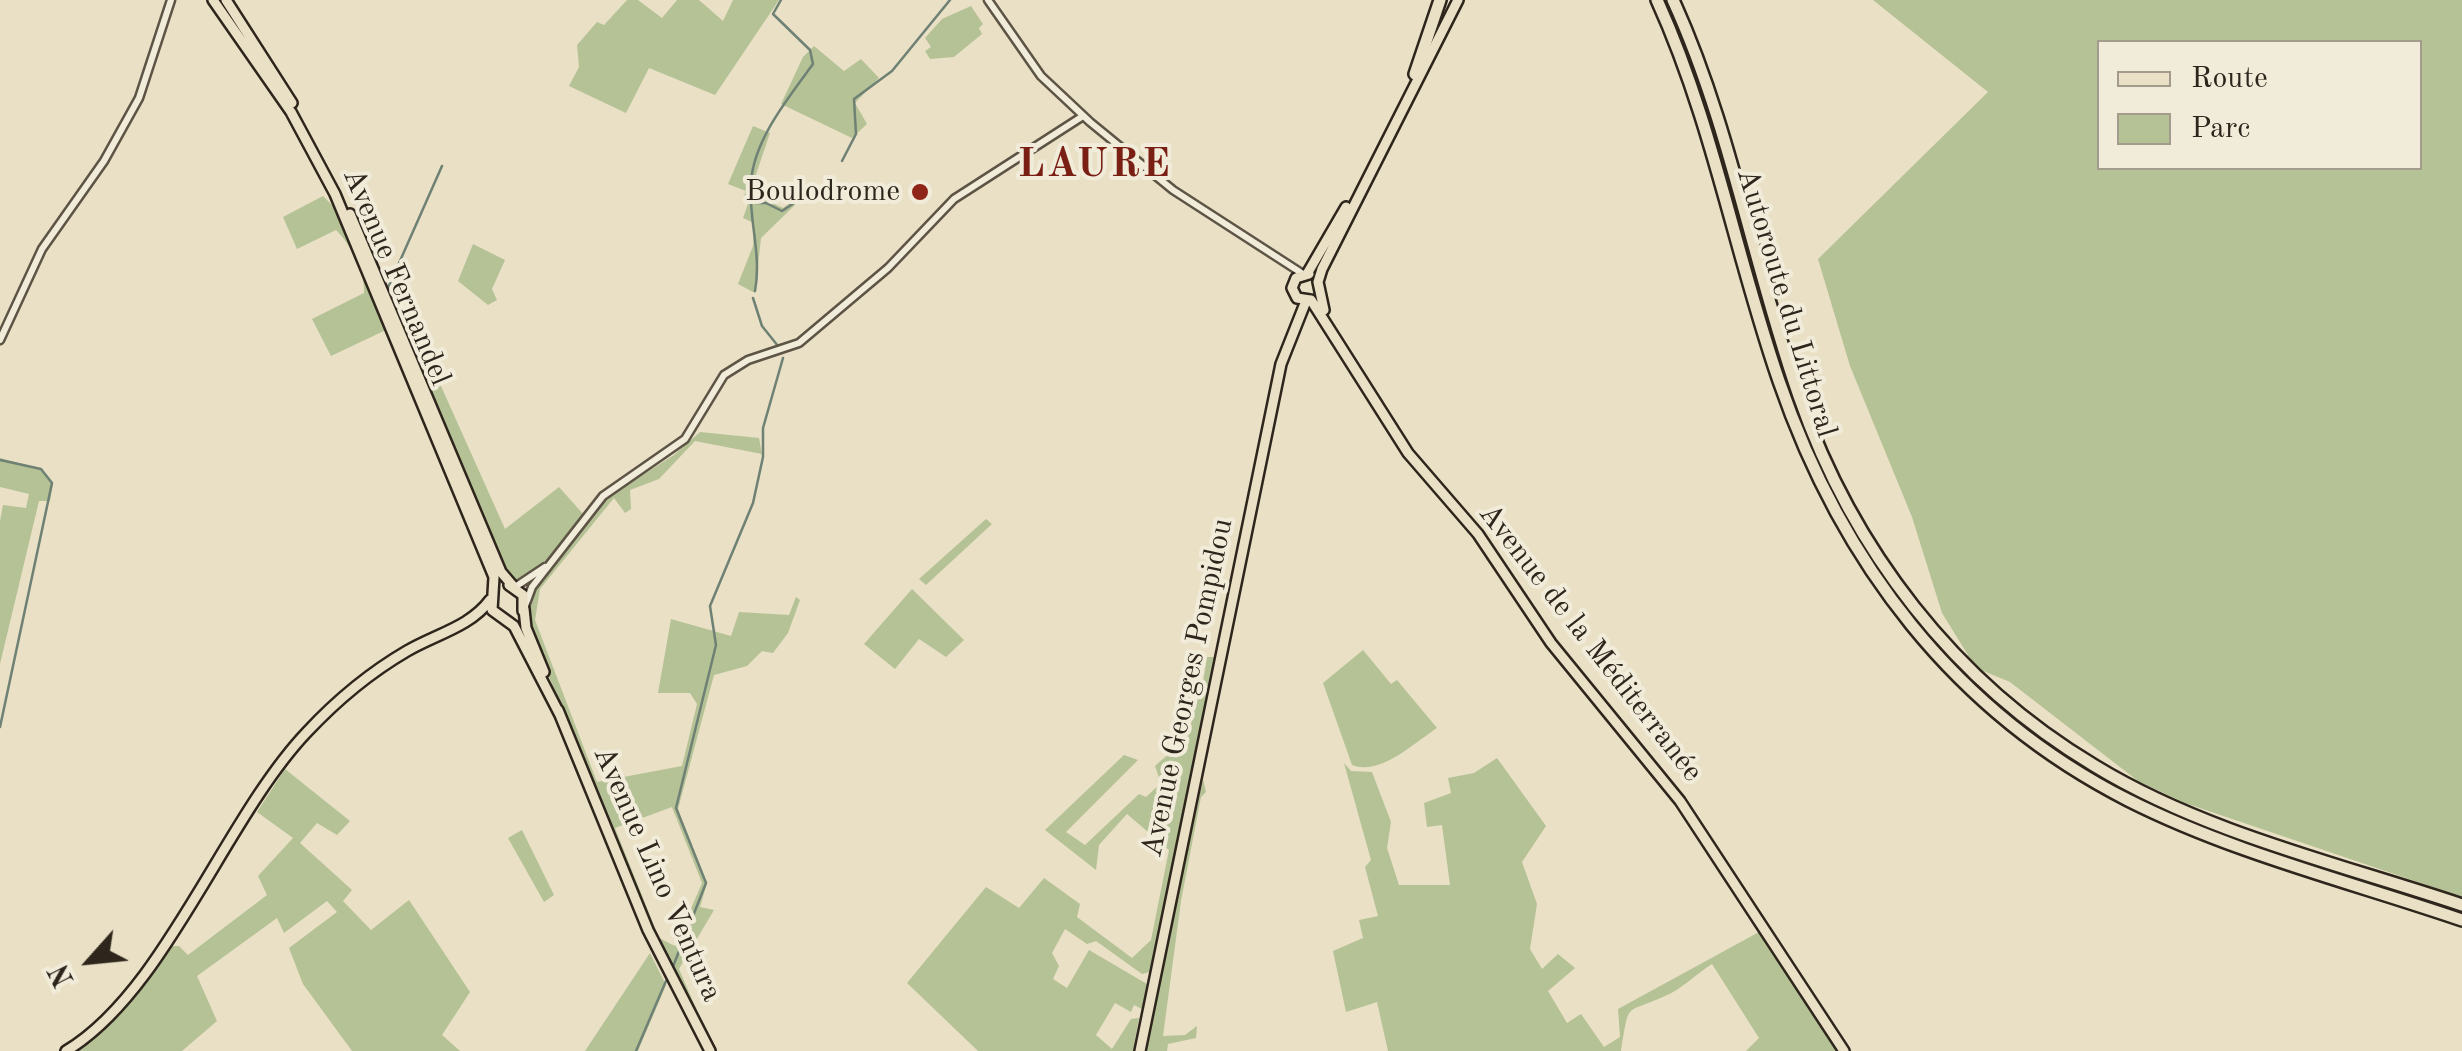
<!DOCTYPE html>
<meta charset="utf-8">
<style>
body{margin:0}
#map{position:relative;width:2462px;height:1051px;overflow:hidden;background:#e9e0c5;font-family:"Old Standard TT",serif}
canvas{display:block}
.legend{position:absolute;left:2097px;top:40px;width:325px;height:130px;box-sizing:border-box;background:#f1ebd9;border:2px solid #a39c8d;margin:0;padding:12px 18px;list-style:none;font-size:30px;color:#2e251c}
.legend li{display:flex;align-items:center;gap:20px;height:50px}
.legend b{width:50px;border:2px solid #a39c8d}
.north{position:absolute;left:40px;top:911px;width:100px;height:100px;-webkit-text-stroke:8px #f1ebd9;paint-order:stroke;rotate:243deg;font-size:28px;font-weight:700;line-height:40px;text-align:center;color:#2e251c}
.north::after{content:'';display:block;margin:auto;width:35px;height:45px;background:#2e251c;clip-path:polygon(50% 0,100% 100%,50% 72%,0 100%)}
</style>
<div id="map">
<canvas width="2462" height="1051"></canvas>
<ul class="legend">
<li><b style="height:12px;background:#e9e0c5"></b>Route</li>
<li><b style="height:28px;background:#b5c296"></b>Parc</li>
</ul>
<div class="north">N</div>
</div>
<script>
const c = document.querySelector('canvas').getContext('2d');
c.lineJoin = 'round';
function fillPath(path, color) { c.fillStyle = color; c.fill(path, 'evenodd'); }
function strokePath(path, color, width, dash) { c.strokeStyle = color; c.lineWidth = width; c.lineCap = dash ? 'butt' : 'round'; c.setLineDash(dash || []); c.stroke(path); }
function drawText(font, color, halo, rows, align = 'center') {
  c.font = font + ' "Old Standard TT",serif'; c.lineWidth = 8; c.setLineDash([]); c.textBaseline = 'middle'; c.strokeStyle = halo; c.fillStyle = color; for (const [text, x, y, turn = 0] of rows) {
    c.save(); c.translate(x, y); c.rotate((+turn || 0) * Math.PI / 180); c.textAlign = isNaN(turn) ? turn : align; if (halo) c.strokeText(text, 0, 0); c.fillText(text, 0, 0); c.restore();
  }
}
fillPath(new Path2D(`
 M627,0H638L662,18L677,0H699L723,21L733,0H779L715,95L649,68L626,113L569,86L579,67L577,45L597,22L604,25Z
 M1873,0H2462V897L2185,803L2138,781L2010,682L1976,668L1942,613L1912,517L1850,366L1818,259L1988,92ZM2100,42H2420V168H2100Z
 M971,6L983,24L979,28L982,34L954,57L930,59L925,51L931,47L925,38L942,19Z
 M814,46L844,71L861,59L879,78L855,103L867,124L852,138L781,104L803,57Z
 M753,126L770,133L750,192L783,208L793,201L795,205L761,238L755,293L738,284L753,246L754,223L743,218L749,201L743,198L746,191L728,184Z
 M323,196L333,206L388,329L331,356L312,319L364,293C366,274 350,243 336,230L297,249L283,217Z
 M473,244L505,260L492,289L497,300L488,305L458,281Z
 M428,357L505,529L559,487L584,515C569,538 546,576 516,581L505,572L416,361Z
 M700,432L759,438L762,454L695,441L659,479L630,490L631,509L625,513L614,498L540,589L535,620L597,782L682,766L697,704L690,693H658L671,619L731,636L739,612L789,615L796,597L800,600L788,633L773,653L762,651L747,666L714,675L678,809L707,883L700,907L714,910L679,969L708,1036L668,966L527,623L535,589L608,497L674,455ZM672,807L702,883L675,946L659,938L615,828Z
 M0,458L39,468L53,483L50,501H39L0,664V521L3,505L26,508L29,494L0,487Z
 M986,519L992,524L926,585L919,579Z
 M912,589L964,640L946,657L919,639L895,669L864,644Z
 M1363,650L1391,684L1397,680L1437,728C1414,743 1380,776 1352,765L1323,683Z
 M1207,657H1215L1150,972L1142,974L1096,941L1087,944L1065,929L1052,953L1059,966L1053,979L1067,988L1089,950L1147,984L1142,1009L1134,1005L1131,1012L1115,1003L1096,1035L1112,1049L1131,1019L1139,1018L1133,1051H978L907,983L986,887L1019,908L1044,878L1080,904L1077,917L1132,958L1151,940L1169,850L1127,814L1099,845L1096,870L1045,830L1124,755L1138,760L1066,832L1085,845L1139,794L1146,797L1161,783L1155,766C1177,746 1203,733 1186,701L1203,682Z
 M1497,758L1546,826L1522,862L1537,904L1530,949L1542,969L1558,954L1575,968L1548,991L1567,1023L1581,1014L1604,1047L1620,1037L1618,1009L1759,932L1839,1051H1746L1759,1038L1712,964C1697,973 1681,990 1665,996C1623,1015 1630,1000 1621,1051H1388L1377,1002L1346,1012L1333,951L1363,938L1359,920L1378,916L1365,867L1371,860L1344,763L1351,771L1372,772L1391,822L1387,848L1399,885H1450L1442,825L1427,827L1424,803L1451,793L1448,778L1474,773Z
 M285,769L350,821L337,835L317,823L300,843L352,890L343,901L371,930L409,900L470,992L442,1035L460,1051H352L303,984L289,948L337,912L327,901L284,933L277,918L197,976L217,1021L182,1051H77L139,989L168,946H179L188,955L267,895L258,876L293,838L257,812Z
 M1203,779L1206,792L1201,797L1181,901L1163,1036L1185,1035L1197,1026L1196,1038L1168,1044L1167,1051H1144Z
 M522,830L554,895L544,902L508,838Z
 M650,953L666,985L638,1051H585Z`), '#b5c296');
strokePath(new Path2D(`
 M842,161L856,134L854,99L892,71L950,0
 M756,203H766L782,211L794,203
 M388,288L442,166
 M755,291C762,253 748,219 751,182C754,139 789,97 813,64L810,50L773,14L781,0
 M753,298L762,326L778,346
 M0,460L41,469L52,483L0,727
 M672,969L706,883L676,808L716,645L710,606L753,503L763,457V428L783,358
 M636,1051L666,981`), '#6e8174', 2.5);
const minor = new Path2D(`
 M988,0L1041,76L1090,122L1173,190L1303,274
 M0,340L42,249L104,161L139,98L171,0
 M515,587L545,567
 M525,606L532,587L603,496L685,439L724,375L748,360L799,343L888,268L954,199L1083,116`);
const major = new Path2D(`
 M213,0L291,112L335,194L494,577L492,610L514,626L560,715
 M226,0L292,103
 M350,214L501,572L513,586
 M1307,274L1346,207
 M1309,274L1296,278L1292,288L1297,298L1310,300
 M1311,300L1408,453L1478,534L1551,643L1680,801L1844,1051
 M1324,310L1318,282L1322,269L1458,0
 M509,585L523,595V611
 M524,609L526,628L544,672
 M558,710L648,930L710,1051
 M66,1051C165,992 225,818 307,732C336,701 371,672 407,651C436,634 470,627 490,600
 M1140,1051L1281,364L1306,301`);
const highway = new Path2D(`
 M1657,0C1713,123 1735,254 1779,381C1841,562 1955,712 2128,800C2233,853 2351,882 2462,920
 M1673,0C1731,127 1753,265 1799,396C1852,549 1954,682 2095,766C2205,833 2340,864 2462,905
 M1415,74L1440,0`);
strokePath(minor, '#5d5446', 11);
strokePath(major, '#2e251c', 14);
strokePath(highway, '#2e251c', 16);
strokePath(minor, '#f1ebd9', 6);
strokePath(major, '#e9e0c5', 9);
strokePath(highway, '#e9e0c5', 11);
for (const [x, y, r, color] of [
 [920,192,10,"#8f2418"]
]) { const dot = new Path2D(); dot.arc(x, y, r, 0, 2 * Math.PI); c.fillStyle = color; c.fill(dot); strokePath(dot, '#f1ebd9', 4); }
drawText('30px', '#2e251c', '#f1ebd9', [
 ["Boulodrome",900,192]
], 'right');
drawText('30px', '#2e251c', '#f1ebd9', [
 ["Avenue Fernandel",396,277,67],
 ["Autoroute du Littoral",1786,303,73],
 ["Avenue de la Méditerranée",1590,643,52],
 ["Avenue Georges Pompidou",1188,688,-78],
 ["Avenue Lino Ventura",657,874,66]
]);
c.letterSpacing = '2.5px';
drawText('bold 40px', '#7a1f14', '#f1ebd9', [
 ["LAURE",1095,166]
]);
c.letterSpacing = '0px';
</script>
